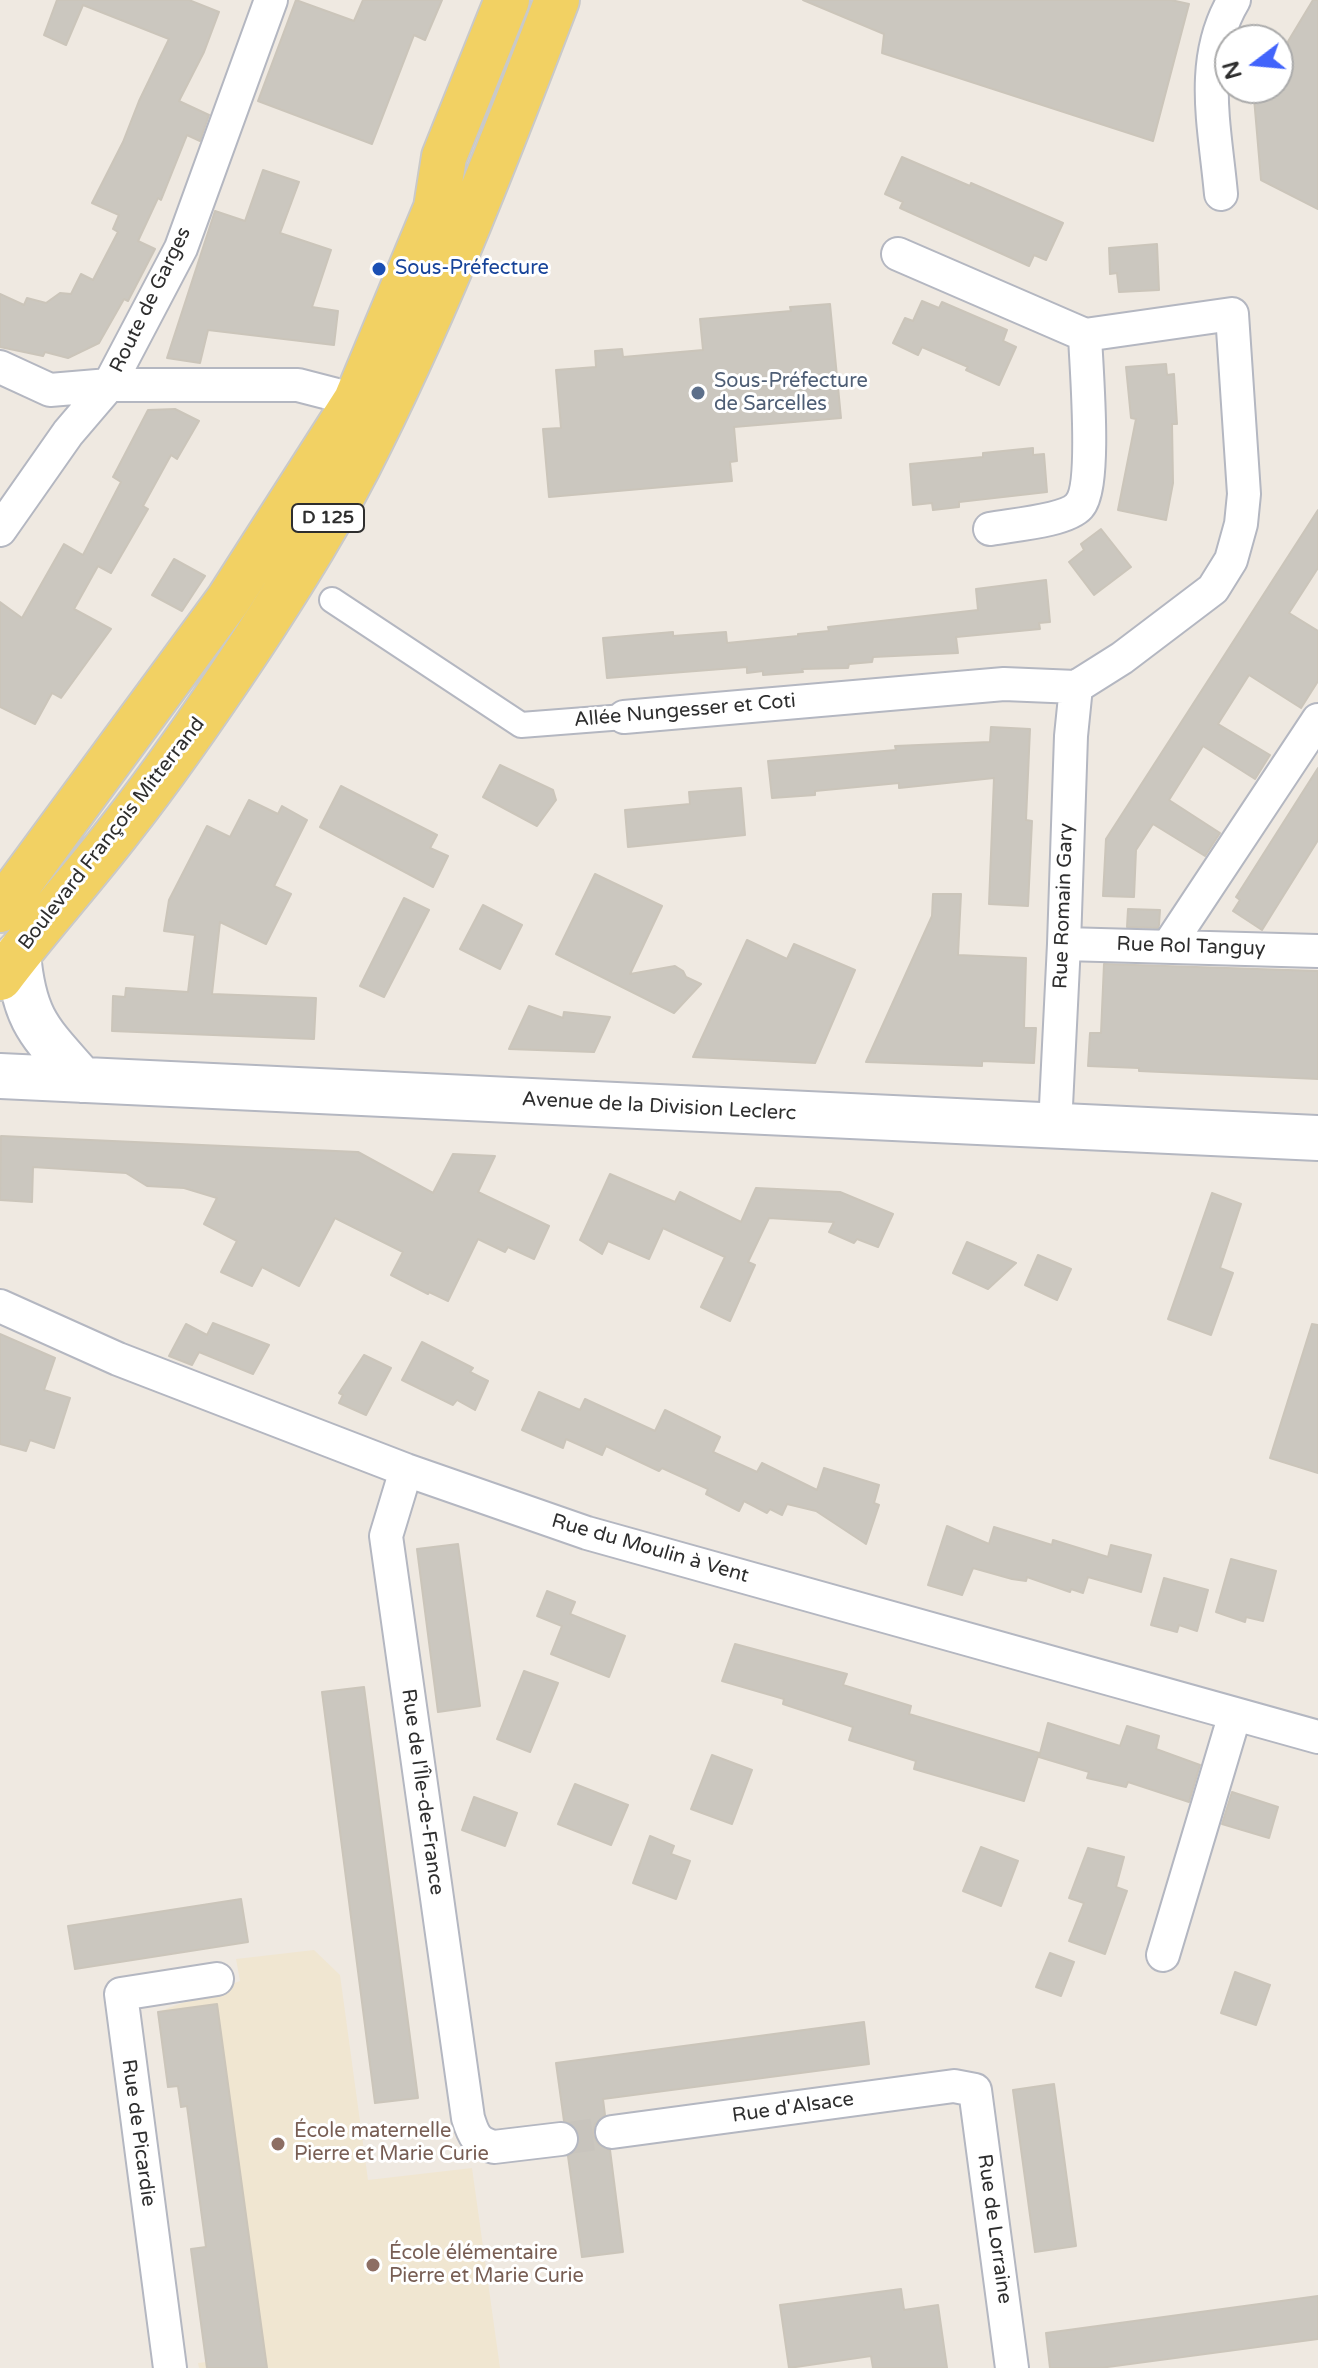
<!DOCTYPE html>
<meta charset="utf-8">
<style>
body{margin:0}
#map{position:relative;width:1318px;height:2368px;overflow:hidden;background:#efe9e1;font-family:"Varela Round",sans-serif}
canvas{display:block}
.north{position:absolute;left:1214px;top:24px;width:80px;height:80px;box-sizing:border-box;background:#fff;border:2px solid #ababab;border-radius:50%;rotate:254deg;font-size:22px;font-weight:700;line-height:32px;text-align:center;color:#2e2e2e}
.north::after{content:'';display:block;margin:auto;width:28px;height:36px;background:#4264fb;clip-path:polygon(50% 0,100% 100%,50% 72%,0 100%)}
</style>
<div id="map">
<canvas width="1318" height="2368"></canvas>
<div class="north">N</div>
</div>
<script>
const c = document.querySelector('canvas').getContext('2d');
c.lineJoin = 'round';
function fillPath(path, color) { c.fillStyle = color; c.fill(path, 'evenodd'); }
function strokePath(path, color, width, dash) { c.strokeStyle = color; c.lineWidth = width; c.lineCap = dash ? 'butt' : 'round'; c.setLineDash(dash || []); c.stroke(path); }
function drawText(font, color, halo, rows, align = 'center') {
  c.font = font + ' "Varela Round",sans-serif'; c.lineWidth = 6; c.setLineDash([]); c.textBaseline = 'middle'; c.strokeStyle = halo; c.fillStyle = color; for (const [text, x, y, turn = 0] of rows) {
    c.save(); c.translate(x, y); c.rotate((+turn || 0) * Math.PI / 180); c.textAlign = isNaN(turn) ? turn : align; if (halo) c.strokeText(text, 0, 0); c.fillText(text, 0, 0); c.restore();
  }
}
fillPath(new Path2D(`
 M314,1950L340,1975L368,2180L472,2168L500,2368H199L198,2363L206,2362L191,2249L206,2246L187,2106L181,2107L178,2089L183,2088V2085L168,2087L158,2012L240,1981L236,1959Z`), '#f0e6d1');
const building = new Path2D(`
 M57,0H189L219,12L204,52L179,101L209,115L200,141L187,135L161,200L158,198L138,241L155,249L128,301L124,299L99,343L68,358L45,352L43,356L0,347V294L24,305L27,298L46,303L60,293L71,294L81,274L93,280L118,232L113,229L119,215L92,203L123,142L139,101L169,39L83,5L66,45L44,35Z
 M296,0L354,21L363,0H442L425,40L414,35L372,144L258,101Z
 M803,0H1171L1189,4L1153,141L882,53L884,34Z
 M1313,0H1318V209L1261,180L1254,98L1260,88H1278V58Z
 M902,157L970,186L971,183L1063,223L1046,260L1034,255L1029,266L900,208L903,202L885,194Z
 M263,170L299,182L280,233L331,250L312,307L338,311L334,345L208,330L200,363L167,358L215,211L245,221Z
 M1157,244L1159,290L1119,292L1117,273L1110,274L1109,248Z
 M922,301L939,308L942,302L1007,330L1003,341L1016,347L999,385L966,370L968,367L922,347L918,355L893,343L905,318L913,321Z
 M830,304L841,418L734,427L737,461L730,462L732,481L549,497L543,429L561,428L556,370L596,367L595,351L622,349L623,357L703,350L700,319L791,311L790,307Z
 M1166,364L1167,375L1174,374L1177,424H1172L1173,483L1166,520L1118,510L1136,419L1131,418L1126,367Z
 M175,409L199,421L177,459L171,455L143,506L148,509L111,573L98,566L74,609L111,629L61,698L52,693L35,724L0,707V602L22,618L64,544L83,555L121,482L113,477L148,410Z
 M1033,448V455L1044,454L1047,492L959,502V507L933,510L932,503L913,505L910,464L983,457V453Z
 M1318,510V568L1289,613L1318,631V681L1301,708L1249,675L1218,724L1270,755L1255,779L1203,746L1169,800L1220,833L1205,856L1153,824L1136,850L1134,897L1103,896L1106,839Z
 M1101,529L1131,567L1094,595L1069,562L1084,550L1081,544Z
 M174,559L205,576L182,611L152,595Z
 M1046,580L1050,622L1039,623L1040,629L956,637L958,653L873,657L872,662L849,664L848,668L802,669L803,672L763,675V671L747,673V667L607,678L603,638L673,632V636L726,632L727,643L798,636V634L829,631L828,627L978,610L976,589Z
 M991,727L1030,729L1026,820L1032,821L1028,906L989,904L994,778L899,788V783L815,791V795L772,798L768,761L896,750L895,746L990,742Z
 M500,765L553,790L556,800L537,826L483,797Z
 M1318,768V840L1262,930L1233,911L1240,900L1236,897Z
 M341,786L437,835L430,848L448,856L433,887L320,827Z
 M741,788L745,835L628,847L625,810L690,804L689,792Z
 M249,800L278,814L282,806L307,820L274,886L291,894L266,944L220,922L212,994L316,998L314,1039L112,1031L113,996L125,997L126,988L188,992L195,935L164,931L169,900L207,826L230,837Z
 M595,874L662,906L630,974L675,966L683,971L686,977L701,984L674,1013L556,954Z
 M933,894H961L958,955L1026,958L1024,1028H1036L1034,1063L982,1061V1066L866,1062L932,916Z
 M404,898L429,910L384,997L360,986Z
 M483,905L522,925L500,969L460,949Z
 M1128,909L1160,910L1159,925L1158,928L1127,927Z
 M747,940L787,959L794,944L855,970L815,1063L693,1057Z
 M1104,964L1318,971V1079L1139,1071V1068L1088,1066L1090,1033H1101Z
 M529,1006L563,1018L564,1012L610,1017L594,1052L509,1049Z
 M1,1136L358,1152L433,1193L453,1154L495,1156L478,1192L549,1226L534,1259L508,1247L505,1252L478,1239L448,1301L429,1292L428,1294L391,1275L403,1252L335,1218L299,1286L262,1267L252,1286L221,1272L237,1241L204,1224L217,1198L184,1188L147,1186L126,1173L33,1167L32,1202L0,1200Z
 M610,1174L675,1202L680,1192L741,1222L756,1188L840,1192L893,1214L878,1247L857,1239L854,1243L829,1232L834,1222L769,1218L748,1262L755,1265L730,1321L701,1307L725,1257L663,1228L649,1259L608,1241L602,1254L580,1240Z
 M1212,1193L1241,1204L1220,1268L1233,1273L1211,1335L1168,1319Z
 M967,1242L1016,1263L988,1289L953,1273Z
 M1038,1255L1071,1269L1057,1300L1025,1285Z
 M213,1323L269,1345L253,1374L199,1352L192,1365L169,1356L186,1324L207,1335Z
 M1312,1324L1318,1325V1473L1270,1458Z
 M0,1334L55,1358L44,1390L70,1398L54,1448L30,1440L26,1451L0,1444Z
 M422,1342L473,1368L470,1372L488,1381L475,1410L457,1400L453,1405L402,1380Z
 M364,1355L391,1368L366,1415L339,1403L343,1395L339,1393Z
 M539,1392L580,1410L585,1399L655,1431L665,1410L720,1437L713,1452L757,1472L762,1463L817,1490L824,1468L879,1485L874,1503L879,1505L866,1544L816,1511L787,1504L782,1515L770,1509L767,1513L744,1501L739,1511L706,1494L708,1489L662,1468L659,1471L606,1446L602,1455L566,1439L563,1448L522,1430Z
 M947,1526L989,1544L994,1527L1052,1545L1053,1540L1108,1557L1111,1545L1151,1555L1141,1592L1088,1577L1083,1593L1071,1589L1070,1592L1027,1577L1026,1581L1012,1579L973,1568L962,1595L928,1585Z
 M458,1544L480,1706L438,1712L417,1549Z
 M1231,1559L1276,1571L1263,1621L1246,1617L1245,1622L1216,1612Z
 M1164,1578L1208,1590L1197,1631L1179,1625L1177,1632L1151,1625Z
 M547,1591L575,1602L570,1614L625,1636L609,1677L551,1654L562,1626L537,1616Z
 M735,1644L847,1674L843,1685L911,1706L909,1714L1039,1753L1024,1801L914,1769L916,1761L849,1740L853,1727L783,1704L784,1699L722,1681Z
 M524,1671L558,1683L530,1752L497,1739Z
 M364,1687L418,2098L375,2103L322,1692Z
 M1048,1723L1120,1746L1127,1726L1159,1736L1156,1749L1200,1765L1189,1802L1128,1782L1126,1787L1087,1778L1089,1772L1039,1757Z
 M712,1755L752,1770L732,1824L691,1809Z
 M575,1784L628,1805L611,1845L558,1824Z
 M1232,1792L1278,1807L1269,1838L1222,1824Z
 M474,1797L517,1813L505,1846L462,1830Z
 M650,1836L674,1846L671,1854L690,1861L676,1899L633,1883Z
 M981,1847L1018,1861L1001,1906L963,1891Z
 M1088,1848L1124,1857L1116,1887L1127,1891L1105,1954L1069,1941L1084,1903L1069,1898Z
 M241,1899L248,1942L75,1969L68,1926Z
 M1050,1953L1074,1962L1061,1996L1036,1987Z
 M1235,1972L1270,1985L1256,2025L1221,2013Z
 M217,2004L267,2368H207L191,2249L206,2247L187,2106L181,2107L178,2086L168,2087L158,2012Z
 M864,2022L869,2064L603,2099L605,2115L595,2124L593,2134L598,2144L610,2150L623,2252L582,2257L568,2156L578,2147L580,2136L576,2127L564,2121L556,2063Z
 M1054,2084L1076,2246L1035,2252L1013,2090Z
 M901,2289L904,2310L938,2305L947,2368H873L871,2356L789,2368L780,2305Z
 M1318,2296V2339L1100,2368H1050L1046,2333Z`);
fillPath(building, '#cbc7bf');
strokePath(building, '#cbc5ba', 2);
strokePath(new Path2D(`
 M561,2139L612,2132`), '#c8c4bd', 32, [32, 16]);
const pedestrian = new Path2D(`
 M332,600L521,725L624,717`);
const minor = new Path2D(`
 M1221,194C1215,127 1198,60 1234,0
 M898,254L1085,335L1232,314L1244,494L1241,524L1231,560L1213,589L1122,658L1076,687
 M0,367L50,390L109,385H298L356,400
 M990,529C1010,525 1066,521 1079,506C1097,486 1086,367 1085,335
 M0,530L68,433L109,385L181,248L271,0
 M624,717L1004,684L1076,687
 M1064,944L1318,951
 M1169,945L1318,720
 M1055,1126L1064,944L1071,736L1076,687
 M0,1306L118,1359L406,1470L587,1533L1318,1737
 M406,1470L386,1536L468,2118C473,2134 476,2143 494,2147L561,2139
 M1163,1955L1235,1714
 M612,2132L954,2086L975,2090L1012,2368
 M170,2368L121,1994L217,1979`);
const secondary = new Path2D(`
 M18,954C24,1021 40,1032 82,1080
 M0,1076L1318,1138`);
const primary = new Path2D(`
 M0,910L228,600L356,400L436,208L444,157L507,0
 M0,978C39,926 83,878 122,827C167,770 208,710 248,650C292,583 336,513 371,441C442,298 500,149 557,0`);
strokePath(pedestrian, '#b4b7c1', 28);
strokePath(minor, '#b4b7c1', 36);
strokePath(secondary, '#b4b7c1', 48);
strokePath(primary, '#c9c9c9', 48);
strokePath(pedestrian, '#fff', 24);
strokePath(minor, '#fff', 32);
strokePath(secondary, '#fff', 44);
strokePath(primary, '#f2d163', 44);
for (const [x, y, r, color] of [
 [379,269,8,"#1a4fb4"],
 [698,393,8,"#5c6f8a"],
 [278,2144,8,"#8d6e63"],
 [373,2265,8,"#8d6e63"]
]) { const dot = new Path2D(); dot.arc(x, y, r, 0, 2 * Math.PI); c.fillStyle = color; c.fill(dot); strokePath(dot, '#fff', 3); }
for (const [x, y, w] of [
 [328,518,72]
]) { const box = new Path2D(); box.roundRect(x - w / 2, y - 14, w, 28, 6); c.fillStyle = '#fff'; c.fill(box); strokePath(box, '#2e2e2e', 2); }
drawText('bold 18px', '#2e2e2e', null, [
 ["D 125",328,518]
]);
drawText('20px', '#164399', '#fff', [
 ["Sous-Préfecture",395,269]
], 'left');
drawText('20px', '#2e2e2e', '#fff', [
 ["Route de Garges",151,300,-64],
 ["Allée Nungesser et Coti",685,711,-5],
 ["Boulevard François Mitterrand",112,834,-52],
 ["Rue Romain Gary",1064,906,-88],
 ["Rue Rol Tanguy",1191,947,2],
 ["Avenue de la Division Leclerc",659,1107,3],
 ["Rue du Moulin à Vent",650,1549,16],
 ["Rue de l'Île-de-France",422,1792,82],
 ["Rue d'Alsace",793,2108,-8],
 ["Rue de Picardie",138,2133,82],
 ["Rue de Lorraine",994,2229,82]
]);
drawText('20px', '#4e5e75', '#fff', [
 ["Sous-Préfecture",714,382],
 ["de Sarcelles",714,405]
], 'left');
drawText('20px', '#785e54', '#fff', [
 ["École maternelle",294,2132],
 ["Pierre et Marie Curie",294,2155],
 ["École élémentaire",389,2254],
 ["Pierre et Marie Curie",389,2277]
], 'left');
</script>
